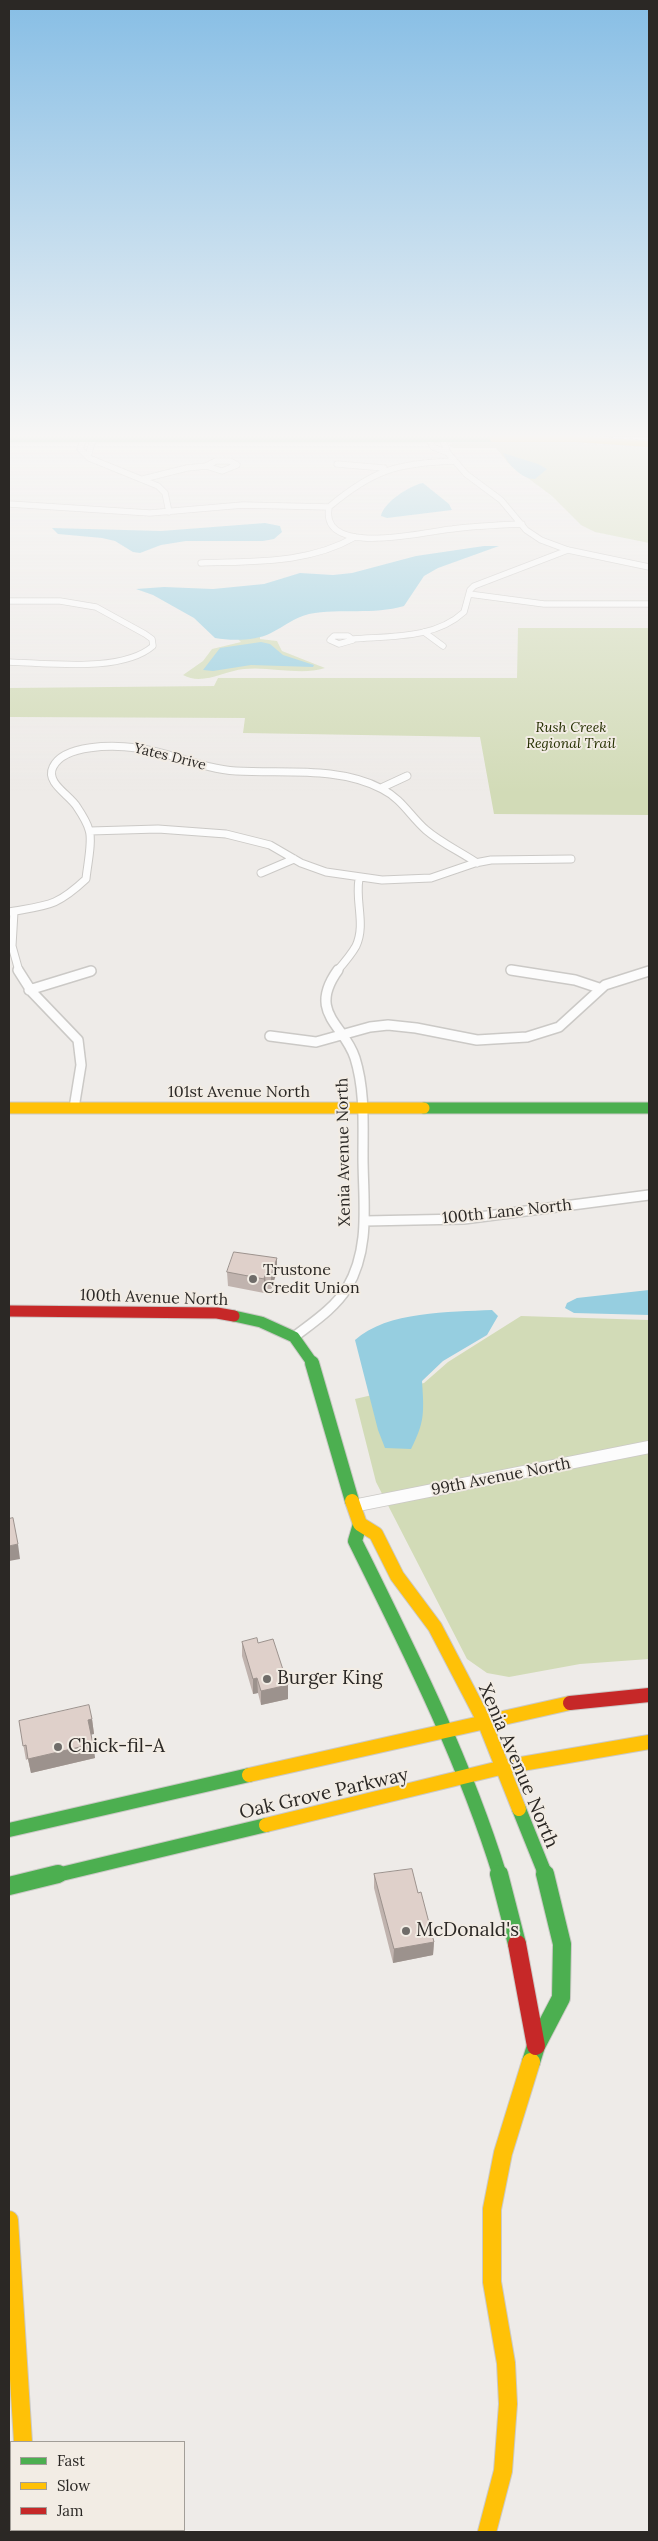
<!DOCTYPE html>
<style>
body{margin:0}
#map{position:relative;width:658px;height:2541px;overflow:hidden;background:#eeebe8;font-family:Lora,serif}
canvas{display:block}
.frame{position:absolute;inset:0;border:10px solid #2b2825;pointer-events:none}
.legend{position:absolute;left:10px;top:2441px;width:175px;height:90px;box-sizing:border-box;background:#f2ece4;border:1px solid #a29e98;margin:0;padding:6px 9px;list-style:none;font-size:15px;color:#2b2825}
.legend li{display:flex;align-items:center;gap:10px;height:25px}
.legend b{width:25px;border:1px solid #a29e98}
</style>
<div id="map">
<canvas width="658" height="2541"></canvas>
<div class="frame"></div>
<ul class="legend">
<li><b style="height:6px;background:#4caf50"></b>Fast</li>
<li><b style="height:6px;background:#ffc107"></b>Slow</li>
<li><b style="height:6px;background:#c62828"></b>Jam</li>
</ul>
</div>
<script>
const c = document.querySelector('canvas').getContext('2d');
c.lineJoin = 'round';
function fillPath(path, color) { c.fillStyle = color; c.fill(path, 'evenodd'); }
function strokePath(path, color, width, dash) { c.strokeStyle = color; c.lineWidth = width; c.lineCap = dash ? 'butt' : 'round'; c.setLineDash(dash || []); c.stroke(path); }
function drawText(font, color, halo, rows, align = 'center') {
  c.font = font + ' Lora,serif'; c.lineWidth = 4; c.setLineDash([]); c.textBaseline = 'middle'; c.strokeStyle = halo; c.fillStyle = color; for (const [text, x, y, turn = 0] of rows) {
    c.save(); c.translate(x, y); c.rotate((+turn || 0) * Math.PI / 180); c.textAlign = isNaN(turn) ? turn : align; if (halo) c.strokeText(text, 0, 0); c.fillText(text, 0, 0); c.restore();
  }
}
fillPath(new Path2D(`
 M453,443H581L649,448V543L595,532L581,525L552,496L509,464L496,448H453L449,445Z
 M518,628H649V815L494,814L480,737L243,733L245,718L9,717V688L214,686L218,678H517Z
 M260,637V639L277,641L282,651L325,668C300,676 270,666 244,669C224,671 202,686 183,675L203,661L212,649L241,642L238,639Z
 M521,1316L649,1320V1659L580,1664L509,1677L487,1673L467,1659L376,1482L355,1399L424,1383L448,1362Z`), '#d2dbb7');
fillPath(new Path2D(`
 M503,453L538,464L547,469L535,479C522,479 508,465 503,453Z
 M423,483L449,504L452,510L387,518L381,516C383,503 410,485 423,483Z
 M265,523L280,526L282,532L274,539L263,541H186L161,545L140,553L133,552L115,541L102,538L58,534L52,528L161,531Z
 M484,546H499L438,568L424,576L404,606C373,615 341,608 309,614C293,618 285,626 271,633C256,641 231,641 215,638L194,618L153,595L136,589L164,587L213,589L264,584L300,573L333,575L352,573L416,556Z
 M261,642L270,644L283,655L314,665L313,667L251,665L213,671L203,670L220,648Z
 M649,1290V1315L574,1313L565,1308L567,1303L577,1298Z
 M492,1310L498,1316L487,1335L443,1361L422,1381C424,1412 425,1422 411,1449L385,1448L378,1430L355,1340C387,1311 450,1312 492,1310Z`), '#96cee0');
const streetFar3 = new Path2D(`
 M84,439L80,449L89,458L158,486L165,493L169,512
 M429,439L433,447L448,453
 M442,439L448,453L466,474L501,500L526,530L541,540L568,550L649,567
 M88,457L93,439
 M216,461H230L237,465L222,471L206,466Z
 M454,461C397,463 373,470 329,507C319,559 428,531 452,529C475,526 499,525 522,524
 M337,464L384,468
 M143,479L187,468L206,466
 M9,504L150,513L243,505L329,507
 M201,563C254,561 308,564 355,537
 M469,594L544,604H649
 M9,601H60L96,607L145,634L152,639L153,646C122,673 48,663 9,662
 M424,632L443,646
 M334,636H348L353,640L339,644L330,640Z
 M353,639C390,636 435,639 464,612L470,590L474,586L568,550`);
const streetFar2 = new Path2D(`
 M381,788L407,776
 M90,831L158,829L226,834L270,845L301,863L326,872L382,880L431,878L475,863L491,860L571,859
 M261,873L294,859
 M9,912C48,905 56,907 86,879C87,867 93,840 89,830C87,822 81,813 77,807C70,795 45,783 53,767C64,744 114,745 137,748C170,752 202,769 236,771C284,774 338,766 382,789C402,799 410,816 426,830C441,843 461,852 477,863
 M14,912L12,946L19,971
 M511,970L519,971
 M337,971C344,963 351,955 356,946C366,924 355,902 359,879`);
const streetFar1 = new Path2D(`
 M18,970L32,992L78,1040L81,1065L74,1108
 M511,970L575,980L599,988
 M29,990L91,971
 M270,1036L316,1042L370,1027L388,1025L416,1028L477,1040L527,1037L559,1027L605,985L649,971
 M365,1221L464,1219L649,1195
 M294,1337C312,1323 335,1308 347,1288C371,1248 363,1201 363,1157C363,1124 365,1090 355,1058C344,1024 307,1013 338,970`);
const street = new Path2D(`
 M353,1506L649,1447`);
const fastFar3 = new Path2D(`
 M9,439H493`);
const fastFar2 = new Path2D(`
 M424,1108H649
 M234,1316L261,1322L294,1337L313,1364`);
const fastFar1 = new Path2D(`
 M312,1363L352,1501
 M360,1524L355,1541C409,1650 464,1759 500,1876
 M519,1809L546,1876
 M9,1830L249,1775
 M53,1876L266,1825`);
const fast = new Path2D(`
 M499,1874L517,1944
 M9,1886L58,1874
 M531,2062L536,2046L561,1998L562,1944L545,1874
 M26,2530V2532`);
const slowFar3 = new Path2D(`
 M493,439H576L649,444`);
const slowFar2 = new Path2D(`
 M9,1108H424`);
const slowFar1 = new Path2D(`
 M352,1501L360,1524L376,1534L397,1576L435,1627L484,1721L519,1809
 M249,1775L570,1703
 M266,1825L504,1767L649,1742`);
const slow = new Path2D(`
 M9,2220L23,2442
 M487,2532L503,2471L508,2404L506,2363L492,2282V2209L503,2153L531,2062`);
const jamFar2 = new Path2D(`
 M9,1311L217,1313L234,1316`);
const jamFar1 = new Path2D(`
 M570,1703L649,1695`);
const jam = new Path2D(`
 M517,1944L536,2046`);
strokePath(streetFar3, '#cbc9c6', 7);
strokePath(streetFar2, '#cbc9c6', 9);
strokePath(streetFar1, '#cbc9c6', 12);
strokePath(street, '#cbc9c6', 14);
strokePath(fastFar3, '#cbc9c6', 8);
strokePath(fastFar2, '#cbc9c6', 13);
strokePath(fastFar1, '#cbc9c6', 16);
strokePath(fast, '#cbc9c6', 20);
strokePath(slowFar3, '#cbc9c6', 8);
strokePath(slowFar2, '#cbc9c6', 13);
strokePath(slowFar1, '#cbc9c6', 16);
strokePath(slow, '#cbc9c6', 20);
strokePath(jamFar2, '#cbc9c6', 13);
strokePath(jamFar1, '#cbc9c6', 16);
strokePath(jam, '#cbc9c6', 20);
strokePath(streetFar3, '#fcfcfc', 5.5);
strokePath(streetFar2, '#fcfcfc', 7);
strokePath(streetFar1, '#fcfcfc', 9);
strokePath(street, '#fcfcfc', 12);
strokePath(fastFar3, '#4caf50', 6);
strokePath(fastFar2, '#4caf50', 11);
strokePath(fastFar1, '#4caf50', 14);
strokePath(fast, '#4caf50', 18);
strokePath(slowFar3, '#ffc107', 6);
strokePath(slowFar2, '#ffc107', 11);
strokePath(slowFar1, '#ffc107', 14);
strokePath(slow, '#ffc107', 18);
strokePath(jamFar2, '#c62828', 11);
strokePath(jamFar1, '#c62828', 14);
strokePath(jam, '#c62828', 18);
fillPath(new Path2D(`
 M227,1272H277L271,1289H266L264,1293L228,1286Z
 M242,1642L258,1643L288,1699L261,1705L258,1693L253,1694L242,1656Z
 M92,1719L94,1734H91L95,1758L31,1773L28,1759L26,1760L19,1721Z
 M374,1874L418,1893L434,1942L433,1955L393,1963L374,1888Z`), '#c0b3ae');
fillPath(new Path2D(`
 M277,1258V1272L271,1289V1275Z
 M265,1274L266,1289L264,1293V1279Z
 M18,1544L20,1559L9,1561V1546Z
 M257,1678L258,1693L253,1694V1679Z
 M288,1685V1699L261,1705V1691Z
 M92,1719L94,1734L90,1735L88,1720Z
 M93,1744L95,1758L31,1773L28,1759Z
 M434,1942L433,1955L393,1963L394,1949Z`), '#9c928d');
const building = new Path2D(`
 M234,1252L277,1258L271,1275L265,1274L264,1279L227,1272Z
 M13,1518L18,1544L9,1546V1519Z
 M257,1638L258,1643L273,1639L288,1685L261,1691L257,1678L253,1679L242,1642Z
 M89,1705L92,1719L88,1720L93,1744L28,1759L26,1745L23,1746L19,1721Z
 M412,1869L418,1893L421,1892L434,1942L394,1949L374,1874Z`);
fillPath(building, '#dfd0ca');
strokePath(building, '#9c928d', 1);
const sky = c.createLinearGradient(0, 0, 0, 793);
sky.addColorStop(0, '#87bee5');
sky.addColorStop(0.55, '#f7f6f5');
sky.addColorStop(1, '#f7f6f500');
c.fillStyle = sky;
c.fillRect(0, 0, 658, 793);
for (const [x, y, r, color] of [
 [253,1279,5,"#6f6c69"],
 [267,1679,5,"#6f6c69"],
 [58,1747,5,"#6f6c69"],
 [406,1931,5,"#6f6c69"]
]) { const dot = new Path2D(); dot.arc(x, y, r, 0, 2 * Math.PI); c.fillStyle = color; c.fill(dot); strokePath(dot, '#f2ece4', 2); }
drawText('italic 14px', '#252f00', '#f2ece4', [
 ["Rush Creek",571,728],
 ["Regional Trail",571,744]
]);
drawText('14px', '#2b2825', '#f2ece4', [
 ["Yates Drive",170,757,14]
]);
drawText('16px', '#2b2825', '#f2ece4', [
 ["101st Avenue North",239,1092],
 ["Xenia Avenue North",344,1152,-91],
 ["100th Lane North",507,1212,-6],
 ["100th Avenue North",154,1298,2],
 ["99th Avenue North",501,1477,-11]
]);
drawText('16px', '#2b2825', '#f2ece4', [
 ["Trustone",263,1270],
 ["Credit Union",263,1288]
], 'left');
drawText('19px', '#2b2825', '#f2ece4', [
 ["Burger King",277,1679],
 ["Chick-fil-A",68,1747],
 ["McDonald's",416,1931]
], 'left');
drawText('19px', '#2b2825', '#f2ece4', [
 ["Xenia Avenue North",518,1766,67],
 ["Oak Grove Parkway",324,1794,-13]
]);
</script>
